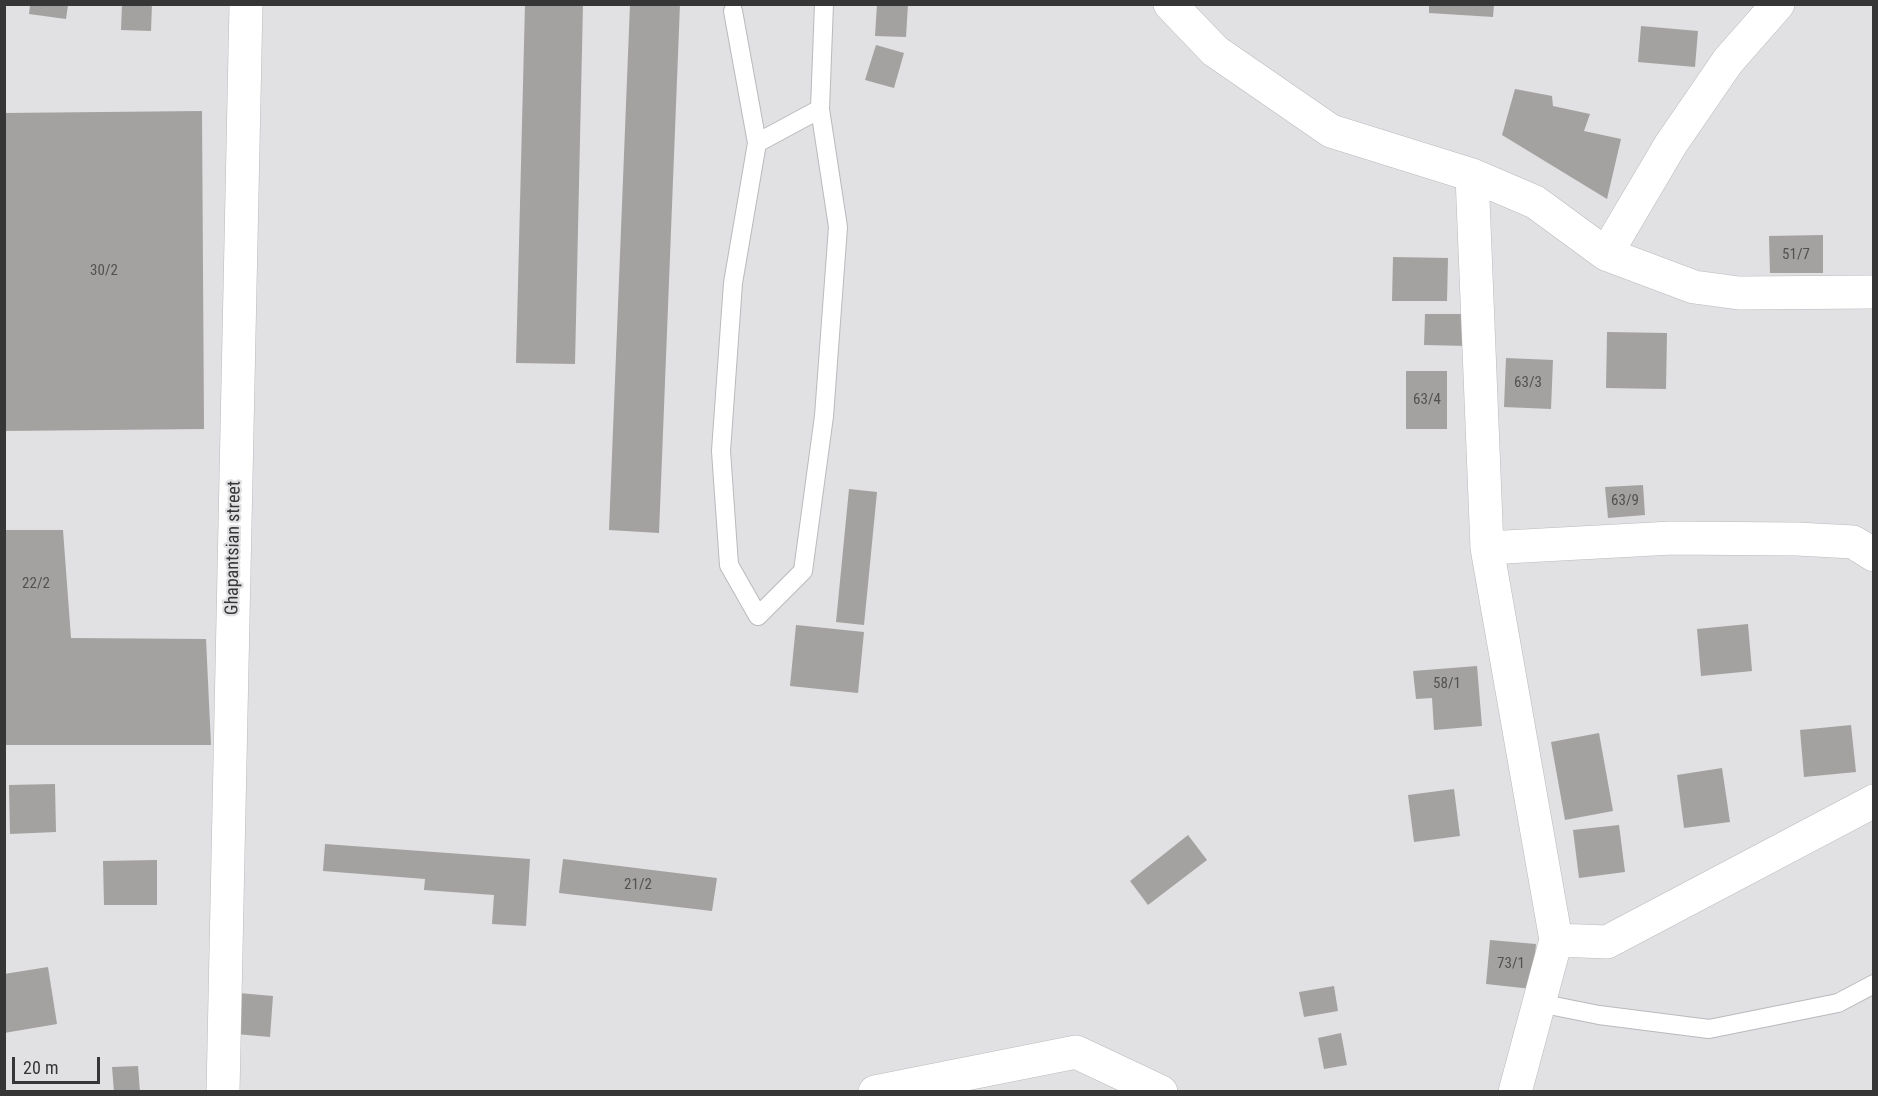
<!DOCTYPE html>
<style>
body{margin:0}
#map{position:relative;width:1878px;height:1096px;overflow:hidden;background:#e1e0e3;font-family:"Roboto Condensed",sans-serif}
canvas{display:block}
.frame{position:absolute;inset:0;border:6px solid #363637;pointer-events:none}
.scale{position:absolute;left:12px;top:1057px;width:88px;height:27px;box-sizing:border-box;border:3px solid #363637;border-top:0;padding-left:8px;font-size:18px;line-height:21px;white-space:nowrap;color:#363637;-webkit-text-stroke:4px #e1e0e3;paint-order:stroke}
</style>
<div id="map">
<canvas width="1878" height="1096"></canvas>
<div class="frame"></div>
<div class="scale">20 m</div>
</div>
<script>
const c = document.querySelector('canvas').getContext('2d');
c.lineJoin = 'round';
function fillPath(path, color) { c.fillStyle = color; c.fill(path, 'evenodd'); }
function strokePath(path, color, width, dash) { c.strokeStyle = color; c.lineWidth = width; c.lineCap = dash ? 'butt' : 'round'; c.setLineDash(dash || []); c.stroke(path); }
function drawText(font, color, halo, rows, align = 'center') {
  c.font = font + ' "Roboto Condensed",sans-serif'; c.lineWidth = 4.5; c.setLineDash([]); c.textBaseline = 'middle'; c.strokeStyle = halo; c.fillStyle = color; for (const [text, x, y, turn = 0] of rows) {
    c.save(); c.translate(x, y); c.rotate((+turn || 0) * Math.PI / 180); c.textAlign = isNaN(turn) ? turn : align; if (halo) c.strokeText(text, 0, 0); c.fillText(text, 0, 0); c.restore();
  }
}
fillPath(new Path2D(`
 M122,4H152L151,31L121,30Z
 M525,4H583L575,364L516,363Z
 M630,4H680L659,533L609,530Z
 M877,4H908L906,37L875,36Z
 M1429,4H1494L1493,17L1429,13Z
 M30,5H68L66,19L29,14Z
 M1641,26L1698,31L1695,67L1638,62Z
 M876,45L904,53L894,88L865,80Z
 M1515,89L1552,96L1553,106L1590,114L1584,131L1621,139L1607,199L1502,135Z
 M202,111L204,429L4,431V113Z
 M1823,235V273H1770L1769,236Z
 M1393,257L1448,258L1447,301H1392Z
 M1425,314H1468V346L1424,345Z
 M1607,332L1667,333L1666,389L1606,388Z
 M1506,358L1553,360L1551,409L1504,407Z
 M1406,371H1447V429H1406Z
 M1643,485L1645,515L1608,518L1605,487Z
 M849,489L877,492L864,625L836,622Z
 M4,530H63L71,638L206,639L211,745H4Z
 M1748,624L1752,671L1701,676L1697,629Z
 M796,625L864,632L858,693L790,686Z
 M1477,666L1482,726L1434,730L1432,698L1416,699L1413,671Z
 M1851,725L1856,772L1804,777L1800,730Z
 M1599,733L1613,811L1565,820L1551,742Z
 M1722,768L1730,822L1684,828L1677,775Z
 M55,784L56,832L10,834L9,785Z
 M1454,789L1460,836L1414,842L1408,795Z
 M1619,825L1625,872L1579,878L1573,830Z
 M1188,835L1207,860L1148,905L1130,881Z
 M325,844L530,859L526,926L492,924L494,895L424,890L425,879L323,871Z
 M563,859L717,878L712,911L559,893Z
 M157,860V905H104L103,861Z
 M1490,940L1536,944L1532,989L1486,984Z
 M48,967L57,1024L4,1033V974Z
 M1334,986L1338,1011L1304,1017L1299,992Z
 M239,993L273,996L270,1037L236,1034Z
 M1341,1033L1347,1065L1324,1069L1318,1038Z
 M138,1066L140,1092H114L112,1067Z`), '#a4a2a0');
const lane = new Path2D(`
 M733,11L757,143L733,283L721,451L729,565L758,616L803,571L824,416L838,227L820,109L824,4
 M757,143L820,109
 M1539,1003L1599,1015L1709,1029L1838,1003L1874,984`);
const street = new Path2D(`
 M1170,4L1215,51L1331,131L1472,175L1487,548L1556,940L1515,1092
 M1472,175L1535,202L1606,254L1694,287L1739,293L1874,292
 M1606,254L1671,144L1728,61L1778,4
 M1487,548L1672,538L1797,539L1853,542L1874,555
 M1556,940L1607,942L1874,801
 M223,1092L246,4
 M875,1092L1076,1052L1161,1092`);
strokePath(lane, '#bab9bc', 20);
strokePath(street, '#bab9bc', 34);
strokePath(lane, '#fff', 18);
strokePath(street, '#fff', 33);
drawText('15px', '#525151', null, [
 ["51/7",1796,255],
 ["30/2",104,271],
 ["63/3",1528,383],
 ["63/4",1427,400],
 ["63/9",1625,501],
 ["22/2",36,584],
 ["58/1",1447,684],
 ["21/2",638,885],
 ["73/1",1511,964]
]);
drawText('18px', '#363637', '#e1e0e3', [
 ["Ghapantsian street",234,548,-89]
]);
</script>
